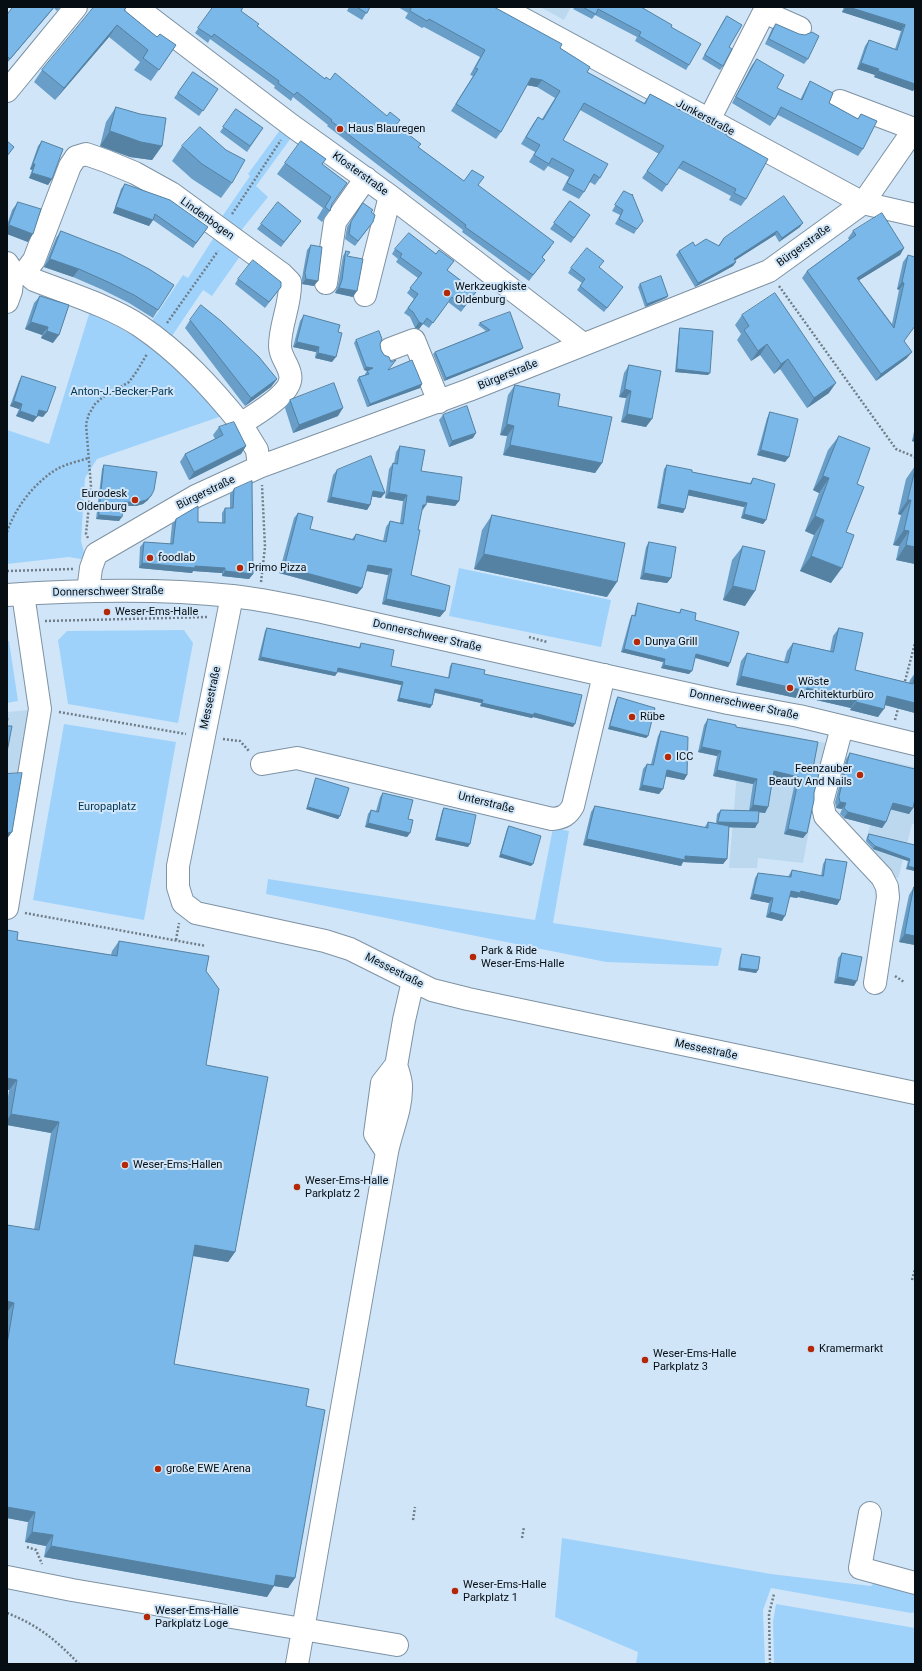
<!DOCTYPE html>
<meta charset="utf-8">
<style>
body{margin:0}
#map{position:relative;width:922px;height:1671px;overflow:hidden;background:#d0e6f8;font-family:Roboto,sans-serif}
canvas{display:block}
.frame{position:absolute;inset:0;border:8px solid #070e13;pointer-events:none}
</style>
<div id="map">
<canvas width="922" height="1671"></canvas>
<div class="frame"></div>
</div>
<script>
const c = document.querySelector('canvas').getContext('2d');
c.lineJoin = 'round';
function fillPath(path, color) { c.fillStyle = color; c.fill(path, 'evenodd'); }
function strokePath(path, color, width, dash) { c.strokeStyle = color; c.lineWidth = width; c.lineCap = dash ? 'butt' : 'round'; c.setLineDash(dash || []); c.stroke(path); }
function drawText(font, color, halo, rows, align = 'center') {
  c.font = font + ' Roboto,sans-serif'; c.lineWidth = 4; c.setLineDash([]); c.textBaseline = 'middle'; c.strokeStyle = halo; c.fillStyle = color; for (const [text, x, y, turn = 0] of rows) {
    c.save(); c.translate(x, y); c.rotate((+turn || 0) * Math.PI / 180); c.textAlign = isNaN(turn) ? turn : align; if (halo) c.strokeText(text, 0, 0); c.fillText(text, 0, 0); c.restore();
  }
}
fillPath(new Path2D(`
 M540,7H571L564,20Z
 M40,709L7,881V712Z
 M741,726L825,743L803,863L758,858L757,868H729Z
 M888,761L915,767V824H912L898,879L863,851Z`), '#bbd8ee');
fillPath(new Path2D(`
 M280,130L291,138L256,186L268,197L239,233L219,221L250,176L248,174Z
 M216,234L243,252L212,296L203,290L170,339L150,324L183,275L188,278Z
 M90,311L146,343L182,372L222,416L97,459L85,478L81,541L86,560L69,557L7,564V430L49,444Z
 M459,568L611,600L601,647L449,616Z
 M184,630L193,643L178,723L68,704L58,640L67,631Z
 M7,641H9L18,701L7,703Z
 M64,724L176,742L144,920L33,900Z
 M553,828L569,831L553,923L722,948L718,966L606,962L266,894L268,879L535,920Z
 M562,1538L771,1574L871,1586L879,1578L915,1589V1612L911,1613L771,1588L763,1610L765,1664H636L638,1652L555,1617Z
 M776,1604L915,1628V1664H774L773,1622Z`), '#9fd2fb');
const minor = new Path2D(`
 M136,7L291,125L390,196L583,344
 M501,7L863,203L915,215
 M7,91L76,7
 M840,101L914,129
 M709,120L764,12L800,28
 M7,263L13,272L11,291L7,302
 M326,283L335,222L366,178
 M365,295L390,196
 M390,349L414,340L439,402
 M241,424C211,387 180,353 140,326C110,306 67,293 34,280L25,272L34,260L70,166L76,157L86,154L106,161L135,173L171,193L282,274L290,282C291,304 280,324 280,346C280,357 288,363 290,374C295,393 255,414 241,424L257,450L259,467
 M88,591L91,568L96,554L196,496L259,467L469,390L769,271L863,203L915,128
 M232,596L178,866V887L183,903L196,913L325,941L350,949L432,990L468,999L915,1093
 M842,727L822,802L825,816L882,877L887,887L888,897L875,983
 M262,764L297,758L552,819C563,818 568,815 573,806L604,675
 M7,908L40,709L23,594
 M394,1078L404,1020L413,981
 M387,1152L375,1134L382,1083L396,1065
 M870,1513L860,1568L915,1583
 M7,1577L72,1590L397,1645
 M297,1664L387,1152C391,1131 401,1111 401,1089C402,1081 398,1072 396,1065`);
const major = new Path2D(`
 M7,595C82,590 157,588 232,596C262,599 292,606 322,612L728,703L799,716L915,744`);
strokePath(minor, '#7e92a3', 24);
strokePath(major, '#7e92a3', 24);
strokePath(new Path2D(`
 M232,214L281,140
 M779,286L896,449L915,457
 M167,323L218,251
 M7,532C15,508 34,483 57,469C66,464 79,461 89,458
 M88,538L86,534L91,486L86,424L89,414L95,404L103,397L129,382L137,371L147,354
 M7,571L73,569
 M261,582L265,547L262,485
 M45,621L208,617
 M529,637L547,642
 M904,685L915,643
 M59,712L186,734
 M895,720L899,705
 M223,739L240,741L249,751
 M25,913L206,946
 M176,940L179,923
 M895,976L904,982
 M912,1280L915,1269
 M413,1520L415,1507
 M522,1538L524,1527
 M27,1547L36,1550L42,1564
 M7,1613C38,1625 56,1640 79,1664
 M770,1664L769,1614L774,1594`), '#6e7d88', 2.5, [2, 2]);
strokePath(minor, '#fff', 22);
strokePath(major, '#fff', 22);
fillPath(new Path2D(`
 M13,7H60L57,11L54,8L7,63V15Z
 M213,7L241,11L257,26L325,79L330,80L396,125L418,147L464,181L478,185L551,247L542,258L541,265L529,281L462,232L463,230L327,126L328,125L293,97L291,101L274,88L275,86L210,39L208,43L195,33Z
 M349,7H370L362,20L347,11Z
 M398,7H494L560,48L587,72L644,103L650,94L727,136L746,199L741,206L729,200L731,196L678,168L662,192L642,178L659,154L580,110L563,140L600,178L595,185L590,182L584,192L579,199L562,190L569,177L548,166L544,171L529,162L535,152L521,144L533,124L538,117L542,119L555,98L537,87L527,85L501,132L496,139L451,111L473,76L470,75L480,57L424,27L422,28L405,18L408,13Z
 M575,7H641L671,27L689,65L686,70L635,41L637,37L595,15L592,19L573,9Z
 M844,7H915L913,91L874,77L875,75L857,69L865,46L869,40L895,49L901,31L842,12Z
 M124,10L157,37L176,45L151,81L134,70L140,62L109,37L55,100L34,82L42,70Z
 M727,16L729,47L723,66L720,70L702,59L724,20Z
 M776,24L808,59L804,64L765,44L772,29Z
 M757,59L777,88L800,100L806,88L810,81L829,103L858,119L861,114L863,149L858,156L778,115L770,126L732,103L752,65Z
 M193,72L218,89L199,116L174,98Z
 M116,107L162,146L152,160L130,157L100,146L106,122Z
 M236,109L263,128L247,152L220,132Z
 M42,141L52,179L48,185L29,178L32,170L30,169L38,146Z
 M182,146L232,183L221,198L192,179L172,161Z
 M285,163L322,165L347,183L332,204L330,211L322,222L317,218L323,208L277,174Z
 M125,184L208,227L193,248L153,220L149,226L113,213L121,189Z
 M624,191L631,195L637,229L634,234L615,224L620,215L612,211Z
 M570,201L590,215L571,243L550,229Z
 M18,202L28,242L7,234V225L12,210Z
 M363,203L371,212L373,222L355,246L345,239L347,227Z
 M301,221L281,247L257,229L261,224Z
 M800,227L779,242L775,235L735,260L736,262L733,266L695,287L676,255L679,251L695,246H718L724,238Z
 M61,231L158,310L153,318L129,303L103,290L73,277L44,267L56,238Z
 M853,231L904,248L900,255L859,280L892,324L899,290L897,289L903,262L908,255L904,341L907,358L876,381L802,278L807,271L849,240L848,238Z
 M311,245L314,286L302,284V278L307,250Z
 M395,249L447,270L476,292L461,312L448,302L429,328L423,324L419,329L415,328L410,317L404,313L414,299L407,293L418,278L396,262L398,259L392,254Z
 M346,251L347,256L353,297L335,293L338,285L343,256Z
 M599,267L620,291L604,312L577,290L582,283L568,273L571,268Z
 M238,279L281,287L265,308L235,284Z
 M640,284L668,296L666,298L645,307L638,287Z
 M40,296L53,343L41,338L42,335L25,329L34,303Z
 M304,315L332,362L315,358L316,352L293,347L300,321Z
 M742,315L829,393L807,408L780,369L774,374L760,355L751,361L737,340L741,334L735,325Z
 M190,320L277,379L271,387L245,406L185,328Z
 M480,323L521,350L444,381L433,354L435,352L486,331L478,325Z
 M680,328L708,375L675,372L679,331Z
 M356,340L380,344L381,350L389,370L422,384L420,388L367,407L357,380L359,377L365,375V374L367,371L364,370L354,343Z
 M629,365L646,427L621,422L626,398L619,397L624,373Z
 M22,376L43,417L37,416L33,422L16,416L19,409L10,406L19,381Z
 M515,385L602,463L595,473L503,455L507,436L500,435L508,395Z
 M290,400L338,416L293,433L285,408Z
 M770,412L789,457L785,462L757,455L767,418Z
 M443,415L473,438L449,447L439,420Z
 M219,427L246,446L241,454L189,480L180,462L185,454L215,439L213,435Z
 M915,427V442L912,441Z
 M839,436L857,484L831,583L800,571L814,535L805,531L819,493L813,490L828,450Z
 M400,446L421,471L459,501L455,506L426,502L421,511L411,575L440,617L382,604L388,575L366,571L362,588L357,594L279,573L294,518L298,513L310,529L352,539L356,534L383,541L386,527L390,521L400,523L403,501L385,498L389,469L393,463H394L396,452Z
 M104,465L148,500L143,504L136,506H123L119,521L96,519L102,469Z
 M667,465L692,472L750,483L753,478L766,520L763,524L741,518L744,507L688,495L683,513L657,508L664,469Z
 M915,466V564L896,560L899,546L893,545L901,515L898,514L906,479Z
 M337,470L381,498L372,496L370,505L367,510L327,502L333,475Z
 M234,489L253,574L249,579L222,576V573L193,571L192,573L139,568L140,547L144,542L170,544L172,524L176,519L198,522L222,523V513L225,508H230V494Z
 M492,515L607,597L474,569L482,530Z
 M649,542L671,578L667,583L640,579L646,547Z
 M743,546L745,606L723,600L732,560Z
 M638,603L679,613L681,609L695,620L730,663L728,667L695,658L689,674L661,668L663,662L621,652L630,619L632,615L634,616L636,607Z
 M267,628L359,647L361,643L391,666L448,678L450,666L452,663L484,674L573,727L533,717L532,718L480,706L481,703L435,693L432,705L430,708L397,701L401,685L337,672L335,676L258,660L265,631Z
 M839,628L855,670L909,683L910,680L915,673V713L885,705L878,717L850,710L851,708L803,697L801,699L736,685L741,661L747,653L784,662L787,651L793,643L830,651L833,636Z
 M618,697L648,736L646,738L608,729L616,700Z
 M708,719L736,727L813,768L814,793L807,833L803,838L784,834L795,782L773,777L768,807L765,813L759,812L755,828L729,827L727,859L723,864L683,862L681,866L583,845L591,812L595,806L704,828L708,822L716,823L717,814L721,810L749,811L753,784L713,776L717,756L698,752L704,725Z
 M661,731L687,775L684,780L666,776L659,794L639,790L643,769L647,764H651L658,736Z
 M850,753L915,801L913,808L909,814L891,809L886,822L882,828L844,818L840,814L842,809L836,808L835,802L846,759Z
 M316,778L340,816L338,819L306,809L315,781Z
 M383,793L410,833L407,837L365,827L368,814L371,810L376,811L380,797Z
 M444,808L468,847L435,840L442,811Z
 M509,826L531,866L499,857L507,829Z
 M869,834L915,845V871L906,869L908,861L873,849L866,841L867,837Z
 M826,859L840,900L837,905L798,897L797,898L789,897L782,921L766,917L769,903L750,899L755,878L758,873L788,877L789,875L792,870L821,876L823,864Z
 M914,887H915V945L899,942L909,895Z
 M17,940L111,955L112,951L119,941L206,971V1065L235,1252L228,1262L193,1256L174,1364L306,1406L295,1578L288,1588L274,1586L267,1597L44,1557L46,1546L25,1542L28,1522L7,1518V1225L34,1230L51,1133L7,1125V1104L9,1090Z
 M842,953L854,986L834,983L838,958Z
 M742,954L758,970L756,973L738,970L740,957Z`), '#689ec8');
fillPath(new Path2D(`
 M54,7L7,63L10,59Z
 M846,7H849L905,25L901,31L842,12Z
 M117,25L109,37L55,100L64,88Z
 M861,63L879,69L875,75L857,69Z
 M878,71L915,84V88L913,91L874,77Z
 M531,78L542,80L537,87L526,85Z
 M110,131L162,146L152,160L130,157L100,146Z
 M33,164H35L32,170L30,169Z
 M32,173L52,179L48,185L29,178Z
 M116,207L153,220L149,226L113,213Z
 M803,223L800,227L779,242L782,238Z
 M9,225L33,234L28,242L7,234V229Z
 M777,231L775,235L731,263L734,259Z
 M904,248L900,255L853,284L857,278Z
 M50,259L79,269L73,277L44,267Z
 M736,262L733,266L695,287L698,283Z
 M306,279L318,281L314,286L302,284Z
 M902,282L904,283L899,290L897,289Z
 M339,288L357,291L353,297L335,293Z
 M668,296L666,298L645,307L647,304Z
 M427,318L419,329L415,328L419,322Z
 M31,322L48,327L42,335L25,329Z
 M47,331L59,335L53,343L41,338Z
 M297,342L319,347L316,352L293,347Z
 M767,344L760,355L751,361L758,351Z
 M523,348L521,350L444,381L446,378Z
 M912,352L907,358L876,381L881,374Z
 M318,353L336,357L332,362L315,358Z
 M788,359L780,369L774,374L781,364Z
 M366,367L373,368L371,372L364,370Z
 M677,369L710,373L708,375L675,372Z
 M277,379L271,387L245,406L251,398Z
 M836,383L829,393L807,408L814,398Z
 M422,384L420,388L367,407L370,404Z
 M625,389L631,391L626,398L619,397Z
 M14,401L22,404L19,409L10,406Z
 M343,408L338,416L293,433L299,425Z
 M39,410L47,412L43,417L36,415Z
 M20,411L37,417L33,422L16,416Z
 M627,414L652,419L646,427L621,422Z
 M507,424L514,426L507,436L500,435Z
 M476,433L473,438L449,447L452,441Z
 M915,436V442L912,441Z
 M510,445L602,463L595,473L503,455Z
 M246,446L241,454L189,480L194,472Z
 M761,450L789,457L785,462L757,455Z
 M823,476L829,478L819,493L813,490Z
 M689,490L747,503L744,507L686,495Z
 M373,491L385,493L381,498L369,496Z
 M389,492L407,495L403,501L385,498Z
 M151,496L148,500L143,504L136,506H121L124,502Z
 M427,496L459,501L455,506L423,502Z
 M331,497L370,505L367,510L327,502Z
 M908,500H911L901,515L898,514Z
 M660,504L685,509L683,513L657,508Z
 M423,505H426L422,511Z
 M744,514L766,520L763,524L741,518Z
 M99,515L122,517L119,521L96,519Z
 M815,516L824,520L814,535L805,531Z
 M904,530L909,531L899,546L893,545Z
 M906,545L915,547V564L896,560Z
 M484,554L617,582L607,597L474,569Z
 M811,556L842,568L831,583L800,571Z
 M142,563L195,566L225,568L222,573L193,571L192,573L139,568Z
 M368,565L392,569L388,575L363,570Z
 M284,567L362,588L357,594L279,573Z
 M225,571L253,574L249,579L222,576Z
 M644,573L671,578L667,583L640,579Z
 M733,586L755,591L745,606L723,600Z
 M386,599L445,611L440,617L382,604Z
 M624,649L665,659L663,662L621,652Z
 M696,654L730,663L728,667L693,657Z
 M261,657L337,673L335,676L258,660Z
 M664,665L692,671L689,674L661,668Z
 M338,668L403,682L401,685L336,671Z
 M741,676L807,688L856,700L851,708L803,697L801,699L736,685Z
 M435,689L483,700L481,703L433,692Z
 M887,696L915,703V713L881,704Z
 M399,698L432,705L430,708L397,701Z
 M856,702L884,709L878,717L850,710Z
 M482,703L534,713L575,724L573,727L533,717L532,718L480,706Z
 M610,726L648,736L646,738L608,729Z
 M702,747L721,751L717,756L698,752Z
 M667,770L687,775L684,780L663,776Z
 M717,770L757,779L753,784L713,776Z
 M774,771L799,777L795,782L770,776Z
 M642,785L663,789L659,794L639,790Z
 M840,802L846,803L842,809L836,808Z
 M893,803L913,808L909,814L889,809Z
 M753,805L768,807L765,813L749,811Z
 M308,807L340,816L338,819L306,809Z
 M848,812L886,822L882,828L844,818Z
 M718,822L758,823L755,828L715,827Z
 M368,823L410,833L407,837L365,827Z
 M788,829L807,833L803,838L784,834Z
 M12,832L7,839V833Z
 M437,837L470,844L468,847L435,840Z
 M587,839L685,856L727,859L723,864L683,862L681,866L583,845Z
 M875,846L910,859L908,861L873,849Z
 M501,854L533,864L531,866L499,857Z
 M908,866L915,868V871L906,869Z
 M791,891H801L840,900L837,905L798,897L797,898L787,896Z
 M753,894L773,898L769,903L750,899Z
 M770,912L785,916L782,921L766,917Z
 M905,934L915,936V945L899,942Z
 M740,968L758,970L756,973L738,970Z
 M838,977L857,981L854,986L834,983Z
 M7,1078L17,1080L9,1090H7Z
 M11,1114L59,1122L51,1133L7,1125V1120Z
 M195,1245L235,1252L228,1262L188,1255Z
 M7,1301L14,1303L7,1312Z
 M7,1507L35,1512L28,1522L7,1518Z
 M32,1532L53,1535L46,1546L25,1542Z
 M51,1546L276,1575L295,1578L288,1588L274,1586L267,1597L44,1557Z`), '#5581a2');
const building = new Path2D(`
 M13,7H54L10,59L8,57L7,58V15Z
 M94,7H124L126,8L124,10L157,37L160,34L176,45L159,70L143,58L148,50L117,25L64,88L42,70Z
 M213,7H243L241,11L259,24L257,26L325,79L326,77L330,80L335,73L387,116L390,112L400,120L396,125L421,144L418,147L464,181L472,170L484,177L478,185L554,242L542,257L545,260L533,275L465,227L466,225L331,121L332,120L297,92L294,95L278,83L279,81L214,34L212,37L198,28Z
 M357,7H370L367,13Z
 M412,7H494L562,44L560,48L590,67L587,72L645,104L650,94L727,135V136L768,159L746,199L734,193L736,189L683,161L667,185L647,171L664,146L584,103L563,140L608,164L600,178L594,174L584,192L567,183L574,170L552,158L549,164L534,155L540,145L526,137L538,117L543,120L560,91L542,80L531,78L501,132L456,104L478,69L475,68L485,50L429,19L427,21L410,11Z
 M583,7H641L672,25L671,27L701,44L689,65L639,36L641,32L598,9L596,14Z
 M849,7H915V84L878,71L879,69L861,63L869,40L897,50L905,25Z
 M727,16L742,25L729,47L732,49L723,66L705,55Z
 M776,24L799,34L805,35L812,32L819,36L808,59L769,39Z
 M757,59L784,75L777,88L802,100L810,81L833,93L829,103L858,119L861,114L877,121L863,149L781,107L775,119L736,97Z
 M193,72L218,89L203,111L178,93Z
 M116,107L140,114L166,118L162,146L141,142L110,131Z
 M236,109L263,128L250,146L223,127Z
 M200,127L226,150L245,160L232,183L202,164L182,146Z
 M7,141L14,147L7,156Z
 M42,141L63,149L52,179L32,173L35,164H33Z
 M301,141L326,159L322,164L347,183L332,204L330,211L325,207L331,197L285,163Z
 M125,184L170,200L208,227L196,243L155,214L153,220L116,207Z
 M624,191L632,195V194L643,221L637,229L619,219L623,210L615,205Z
 M784,196L803,223L782,238L777,231L734,259L736,262L698,283L679,251L693,242L695,246L706,239L719,246L724,238Z
 M570,201L590,215L574,238L554,223Z
 M18,202L41,209L33,234L9,225Z
 M278,202L301,221L284,242L261,224Z
 M363,203L373,210L371,212L375,215L373,222L358,241L349,234L351,222Z
 M882,213L904,248L857,278L894,328L904,283L902,282L908,255L915,257V326L904,341L912,352L881,374L807,271L856,235L853,231Z
 M61,231L120,254L149,269L174,285L158,310L134,295L108,282L79,269L50,259Z
 M409,233L436,254L439,250L454,261L447,270L476,292L464,307L452,297L433,323L427,318L423,324L419,322L413,312L408,308L418,294L410,288L422,273L400,257L402,254L395,249Z
 M311,245L322,247L318,281L306,279L305,273Z
 M587,248L604,261L599,267L623,287L607,308L580,286L585,279L571,268Z
 M346,251L350,252L347,256L363,259L357,291L339,288L342,280Z
 M253,260L281,282V287L269,302L238,279Z
 M661,276L668,296L647,304L640,284Z
 M775,293L836,383L814,398L788,359L781,364L767,344L758,351L744,330L749,326L742,315Z
 M40,296L69,305L59,335L47,331L48,327L31,322Z
 M201,305L221,321L259,357L277,379L251,398L190,320Z
 M510,312L523,348L446,378L435,352L490,330L480,323Z
 M304,315L340,325L338,332L342,333L336,357L318,353L319,347L297,342Z
 M680,328L713,331L710,373L677,369Z
 M379,331L382,339L380,344L381,350L384,355L389,357L391,362L396,360L388,370L412,360L422,384L370,404L359,377L369,374L367,371L373,368L366,367L356,340Z
 M629,365L661,371L652,419L627,414L631,391L625,389Z
 M22,376L56,387L47,412L39,410L37,417L20,411L22,404L14,401Z
 M334,383L343,408L299,425L290,400Z
 M515,385L560,394L558,406L612,417L602,463L510,445L514,426L507,424Z
 M467,406L476,433L452,441L443,415Z
 M770,412L798,419L789,457L761,450Z
 M234,422L246,446L194,472L185,454L223,435L219,427Z
 M839,436L870,448L857,484L864,487L846,532L854,535L842,568L811,556L824,520L815,516L829,478L823,476Z
 M400,446L425,450L421,471L462,477L459,501L427,496L426,505H423L418,530H420L411,575L450,586L445,611L386,599L392,569L368,565L362,588L284,567L298,513L313,517L310,529L354,540L356,534L386,542L390,521L403,524L407,495L389,492L393,463L397,464Z
 M371,456L385,493L373,491L370,505L331,497L337,470Z
 M104,465L157,472L154,490L151,496L146,500L139,502H124L122,517L99,515Z
 M667,465L692,470V472L751,484L753,478L775,484L766,520L744,514L747,503L689,490L685,509L660,504Z
 M915,470V547L906,545L909,531L904,530L911,500H908Z
 M252,481L253,574L225,571V568L195,566V568L142,563L144,542L173,544L176,519L198,506V522L225,523V508H233L234,489Z
 M492,515L625,543L617,582L484,554Z
 M649,542L676,547L671,578L644,573Z
 M743,546L765,551L755,591L733,586Z
 M638,603L680,613L681,609L696,613L695,620L739,632L730,663L696,654L692,671L664,665L665,659L624,649L632,615L635,616Z
 M267,628L360,648L361,643L394,650L391,666L449,678L452,663L485,670L484,674L582,695L575,724L534,713V715L482,703L483,700L435,689L432,705L399,698L403,682L338,668L337,673L261,657Z
 M839,628L863,633L855,670L913,684L915,675V703L887,696L884,709L856,702V700L807,688L806,691L741,676L747,653L788,663L793,643L833,652Z
 M618,697L655,708L648,736L610,726Z
 M7,718H8L7,725Z
 M708,719L736,725V727L818,742L813,768L820,770L814,793V800L807,833L788,829L799,777L774,771L768,807L753,805L757,779L717,770L721,751L702,747Z
 M7,726H12L7,752Z
 M661,731L688,737L687,775L667,770L663,789L642,785L647,764L653,765Z
 M850,753L898,765L915,769V799L913,808L893,803L886,822L848,812L844,808L846,803L840,802L839,797Z
 M22,773L12,832L7,833V774Z
 M316,778L349,788L340,816L308,807Z
 M383,793L413,800L408,819L413,820L410,833L368,823L371,810L378,812Z
 M595,806L708,828V822L729,826L727,859L685,856V860L587,839Z
 M444,808L476,815L470,844L437,837Z
 M721,810L759,811L758,823L718,822Z
 M509,826L541,836L533,864L501,854Z
 M869,834L915,845V868L908,866L910,859L875,846L868,839Z
 M826,859L847,862L840,900L801,891L800,893L791,891L785,916L770,912L773,898L753,894L758,873L791,877L792,870L823,876Z
 M914,887H915V936L905,934Z
 M7,930L18,932L17,940L117,956L119,941L209,956L206,971L219,989L206,1065L268,1077L235,1252L195,1245L174,1364L309,1389L306,1406L325,1410L295,1578L276,1575L274,1586L51,1546L53,1535L32,1532L35,1512L7,1507V1344L14,1303L7,1301V1225L39,1230L59,1122L11,1114L17,1080L7,1078Z
 M842,953L862,957L857,981L838,977Z
 M742,954L760,957L758,970L740,968Z`);
fillPath(building, '#79b8e8');
strokePath(building, '#5581a2', 1);
for (const [x, y, r, color] of [
 [340,129,4,"#b42808"],
 [447,293,4,"#b42808"],
 [135,500,4,"#b42808"],
 [150,558,4,"#b42808"],
 [240,568,4,"#b42808"],
 [107,612,4,"#b42808"],
 [637,642,4,"#b42808"],
 [790,688,4,"#b42808"],
 [632,717,4,"#b42808"],
 [668,757,4,"#b42808"],
 [860,775,4,"#b42808"],
 [473,957,4,"#b42808"],
 [125,1165,4,"#b42808"],
 [297,1187,4,"#b42808"],
 [811,1349,4,"#b42808"],
 [645,1360,4,"#b42808"],
 [158,1469,4,"#b42808"],
 [455,1591,4,"#b42808"],
 [147,1617,4,"#b42808"]
]) { const dot = new Path2D(); dot.arc(x, y, r, 0, 2 * Math.PI); c.fillStyle = color; c.fill(dot); strokePath(dot, '#d0e6f8', 1.5); }
drawText('11px', '#070e13', '#d0e6f8', [
 ["Junkerstraße",705,118,28],
 ["Klosterstraße",360,174,36],
 ["Lindenbogen",207,219,36],
 ["Bürgerstraße",804,246,-36],
 ["Bürgerstraße",508,375,-22],
 ["Bürgerstraße",206,493,-26],
 ["Donnerschweer Straße",108,592,-1],
 ["Donnerschweer Straße",427,636,13],
 ["Messestraße",211,698,-78],
 ["Donnerschweer Straße",744,705,12],
 ["Unterstraße",486,803,14],
 ["Messestraße",394,971,27],
 ["Messestraße",706,1050,12]
]);
drawText('11px', '#070e13', '#d0e6f8', [
 ["Haus Blauregen",348,129],
 ["Werkzeugkiste",455,287],
 ["Oldenburg",455,300],
 ["Eurodesk",127,494,"right"],
 ["Oldenburg",127,507,"right"],
 ["foodlab",158,558],
 ["Primo Pizza",248,568],
 ["Weser-Ems-Halle",115,612],
 ["Dunya Grill",645,642],
 ["Wöste",798,682],
 ["Architekturbüro",798,695],
 ["Rübe",640,717],
 ["ICC",676,757],
 ["Feenzauber",852,769,"right"],
 ["Beauty And Nails",852,782,"right"],
 ["Park & Ride",481,951],
 ["Weser-Ems-Halle",481,964],
 ["Weser-Ems-Hallen",133,1165],
 ["Weser-Ems-Halle",305,1181],
 ["Parkplatz 2",305,1194],
 ["Kramermarkt",819,1349],
 ["Weser-Ems-Halle",653,1354],
 ["Parkplatz 3",653,1367],
 ["große EWE Arena",166,1469],
 ["Weser-Ems-Halle",463,1585],
 ["Parkplatz 1",463,1598],
 ["Weser-Ems-Halle",155,1611],
 ["Parkplatz Loge",155,1624]
], 'left');
drawText('11px', '#013554', '#d0e6f8', [
 ["Anton-J.-Becker-Park",122,392],
 ["Europaplatz",107,807]
]);
</script>
